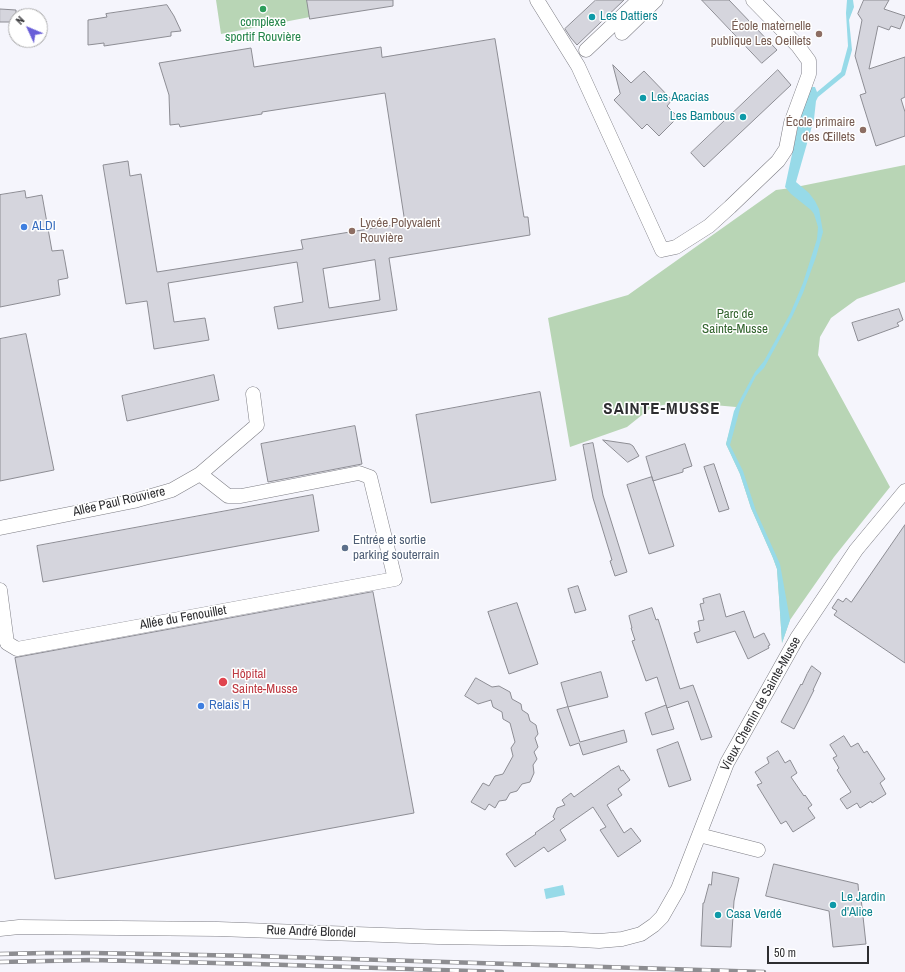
<!DOCTYPE html>
<meta charset="utf-8">
<style>
body{margin:0}
#map{position:relative;width:905px;height:972px;overflow:hidden;background:#f5f5fc;font-family:"Archivo Narrow",sans-serif}
canvas{display:block}
.north{position:absolute;left:8px;top:8px;width:40px;height:40px;box-sizing:border-box;background:#fff;border:1px solid #ababac;border-radius:50%;rotate:314deg;font-size:11px;font-weight:700;line-height:16px;text-align:center;color:#2d2d30}
.north::after{content:'';display:block;margin:auto;width:14px;height:18px;background:#695ed8;clip-path:polygon(50% 0,100% 100%,50% 72%,0 100%)}
.scale{position:absolute;left:767px;top:946px;width:102px;height:18px;box-sizing:border-box;border:2px solid #2d2d30;border-top:0;padding-left:5px;font-size:12px;line-height:14px;white-space:nowrap;color:#2d2d30;-webkit-text-stroke:3px #fff;paint-order:stroke}
</style>
<div id="map">
<canvas width="905" height="972"></canvas>
<div class="north">N</div>
<div class="scale">50 m</div>
</div>
<script>
const c = document.querySelector('canvas').getContext('2d');
c.lineJoin = 'round';
function fillPath(path, color) { c.fillStyle = color; c.fill(path, 'evenodd'); }
function strokePath(path, color, width, dash) { c.strokeStyle = color; c.lineWidth = width; c.lineCap = dash ? 'butt' : 'round'; c.setLineDash(dash || []); c.stroke(path); }
function drawText(font, color, halo, rows, align = 'center') {
  c.font = font + ' "Archivo Narrow",sans-serif'; c.lineWidth = 3; c.setLineDash([]); c.textBaseline = 'middle'; c.strokeStyle = halo; c.fillStyle = color; for (const [text, x, y, turn = 0] of rows) {
    c.save(); c.translate(x, y); c.rotate((+turn || 0) * Math.PI / 180); c.textAlign = isNaN(turn) ? turn : align; if (halo) c.strokeText(text, 0, 0); c.fillText(text, 0, 0); c.restore();
  }
}
fillPath(new Path2D(`
 M216,0H307L310,17L221,34Z
 M905,165V282L857,299L831,318L820,337L818,355L890,487L834,557L799,607L790,620L782,643L779,597L777,569L773,558L751,508L740,474L726,444L736,407L680,402L652,407L627,427L570,447L548,318L628,295L776,190L791,188Z`), '#b8d5b5');
fillPath(new Path2D(`
 M847,0H853L854,7L849,20L852,50L845,75L818,97L816,101L814,119L796,182L809,193L815,201L819,209L823,232L816,257L803,293L792,317L764,368L756,376L741,405L730,445L743,471L756,511L780,564L790,620L782,643L779,597L777,569L773,558L751,508L740,474L726,444L734,411L755,372L764,361L790,314L803,283L817,239L818,227L814,214L811,210L791,194L785,187L801,112L812,87H815L817,92L841,72L848,46L846,13Z
 M563,885L565,895L546,899L544,889Z`), '#97dae8');
const building = new Path2D(`
 M307,0H393V6L310,19Z
 M596,0H624L577,45L571,38L565,29Z
 M702,0H729L777,50L762,63Z
 M864,0H889L884,9L905,16L900,29L891,26L889,30L878,26L869,69L905,57V97L901,99L905,112V136L876,146L860,95L866,93L855,56L862,20L858,14Z
 M167,5L174,16L181,31L171,32V36L104,46V43L88,45V20L107,17L106,14Z
 M0,9L16,10V22H0Z
 M495,39L524,217H528L530,235L389,258L397,310L278,329L274,307L303,302L297,262L168,283L174,322L205,318L209,340L154,349L147,301L126,304L103,165L128,161L130,176L141,174L157,272L303,249L301,240L405,223L385,93L262,112V114L180,127L179,124L170,125L169,95L159,63L251,48L254,67L381,47L382,57ZM375,260L380,300L329,308L323,269Z
 M613,65L631,83L644,71L672,100L667,106L678,117L659,136L647,124L642,129L614,100L620,94Z
 M778,70L791,85L704,167L691,153Z
 M25,191L26,198L42,195L52,251L63,250L68,278L58,280L60,295L0,307V195Z
 M899,309L903,320L897,323L899,326L858,341L852,323Z
 M26,334L54,470L0,481V339Z
 M214,375L219,400L127,421L122,396Z
 M540,392L556,480L431,503L416,415Z
 M355,426L362,464L268,482L261,444Z
 M603,440L630,444L633,446L639,456L628,462Z
 M593,443L603,495L627,572L615,576L610,561L612,560L593,498L583,445Z
 M685,444L692,466L683,469V472L653,481L646,457Z
 M714,464L729,509L719,512L704,467Z
 M652,477L674,546L649,554L627,485Z
 M313,495L319,531L43,582L37,546Z
 M905,525V663L834,615L837,611L832,608L838,599L843,602L846,598L851,602Z
 M578,586L586,610L575,613L568,589Z
 M373,592L414,813L55,879L15,658Z
 M720,594L726,617L744,611L754,638L764,633L770,645L768,646L769,648L748,659L735,631L697,643L694,633L700,631L698,621L704,620L700,604L704,603L703,599Z
 M517,603L538,664L509,674L488,612Z
 M652,608L656,620L658,619L666,644L680,689L693,685L712,737L701,740L688,701L667,708L666,705L674,729L652,735L645,713L666,705L657,677L646,681L632,641L635,640L631,628H632L629,616Z
 M812,666L821,673L813,690H814L804,710L794,729L781,722L801,684L802,685L807,674Z
 M601,672L608,697L568,707L561,683Z
 M476,678L492,687L499,686L510,692L512,699L521,704L522,710L528,714L530,721L536,725L538,734L535,738L538,747L534,752L537,759L533,765L534,773L530,782L522,784L517,791L510,793L506,800L499,801L495,808L489,804L485,810L471,802L483,783L489,786L495,776L503,774L513,756L511,748L515,742L510,723L503,719L502,712L493,707L491,700L478,704L465,696Z
 M568,707L580,742L624,730L627,742L583,755L579,743L570,746L557,710Z
 M844,736L851,747L858,743L864,753L867,751L885,779L880,783L886,794L872,803L871,801L860,808L857,803L847,809L840,799L851,792L837,770L839,768L833,758L837,756L830,745Z
 M678,742L691,780L669,787L657,750Z
 M778,751L785,763L790,760L797,773L791,777L804,796L805,795L812,805L808,808L815,818L793,832L786,821L781,824L757,785L762,783L755,772L769,763L767,758Z
 M619,766L621,771L623,770L630,780L618,789L622,795L607,805L624,833L631,828L641,841L618,857L600,830L606,827L593,807L560,830L566,840L548,852L544,847L515,867L506,854L536,834L535,833L555,819L553,817L557,808L565,805L562,800L571,793L574,797L611,770Z
 M774,864L858,884L859,898H861L866,944L833,947L829,911L766,896Z
 M713,872L739,878L734,901L731,947L701,946L703,903H704L709,884L711,885Z`);
fillPath(building, '#d5d5dd');
strokePath(building, '#8d8d94', 1);
const minor = new Path2D(`
 M537,0L578,66L662,250L676,247L709,226L730,207L778,161L786,149L791,123L809,74V61L798,46L753,0
 M622,33L656,0
 M586,50L639,0
 M0,528L134,501L172,490L200,474L257,425L253,394
 M0,590L7,643L17,649L395,579L370,477L359,473L241,496H228L200,474
 M699,835L758,850
 M0,929L19,927L218,929L438,937L563,939L599,941L622,939L641,934L654,925L662,917L678,889L727,763L797,638L856,550L905,491`);
strokePath(minor, '#7e7e85', 15);
strokePath(minor, '#fff', 14);
const rail = new Path2D(`
 M0,954L45,953H93L255,956L764,972
 M0,962L92,960L256,964L502,972`);
strokePath(rail, '#8d8d91', 4.5);
strokePath(rail, '#fff', 3, [9]);
for (const [x, y, r, color] of [
 [263,9,4,"#2e9e5b"],
 [592,17,4,"#0f9aa8"],
 [819,34,4,"#8d6e63"],
 [643,98,4,"#0f9aa8"],
 [743,117,4,"#0f9aa8"],
 [863,130,4,"#8d6e63"],
 [24,227,4,"#3f7fe0"],
 [352,231,4,"#8d6e63"],
 [345,548,4,"#5c6f8a"],
 [223,682,5,"#e0444e"],
 [201,706,4,"#3f7fe0"],
 [833,905,4,"#0f9aa8"],
 [718,915,4,"#0f9aa8"]
]) { const dot = new Path2D(); dot.arc(x, y, r, 0, 2 * Math.PI); c.fillStyle = color; c.fill(dot); strokePath(dot, '#fff', 1.5); }
drawText('13px', '#0d838f', '#fff', [
 ["Les Dattiers",600,17],
 ["Les Acacias",651,98],
 ["Les Bambous",735,117,"right"],
 ["Le Jardin",841,898],
 ["d'Alice",841,913],
 ["Casa Verdé",726,915]
], 'left');
drawText('13px', '#27864d', '#fff', [
 ["complexe",263,23],
 ["sportif Rouvière",263,38]
]);
drawText('13px', '#785e54', '#fff', [
 ["École maternelle",811,27],
 ["publique Les Oeillets",811,42],
 ["École primaire",855,123],
 ["des Œillets",855,138],
 ["Lycée Polyvalent",360,224,"left"],
 ["Rouvière",360,239,"left"]
], 'right');
drawText('13px', '#366cbe', '#fff', [
 ["ALDI",32,227],
 ["Relais H",209,706]
], 'left');
drawText('13px', '#32642d', '#fff', [
 ["Parc de",735,315],
 ["Sainte-Musse",735,330]
]);
drawText('13px', '#2d2d30', '#fff', [
 ["Allée Paul Rouviere",119,502,-13],
 ["Allée du Fenouillet",183,618,-10],
 ["Vieux Chemin de Sainte-Musse",761,704,-61],
 ["Rue André Blondel",311,932,2]
]);
drawText('13px', '#4e5e75', '#fff', [
 ["Entrée et sortie",353,541],
 ["parking souterrain",353,556]
], 'left');
drawText('13px', '#be3a42', '#fff', [
 ["Hôpital",232,675],
 ["Sainte-Musse",232,690]
], 'left');
c.letterSpacing = '1px';
drawText('bold 17px', '#2d2d30', '#fff', [
 ["SAINTE-MUSSE",662,409]
]);
c.letterSpacing = '0px';
</script>
